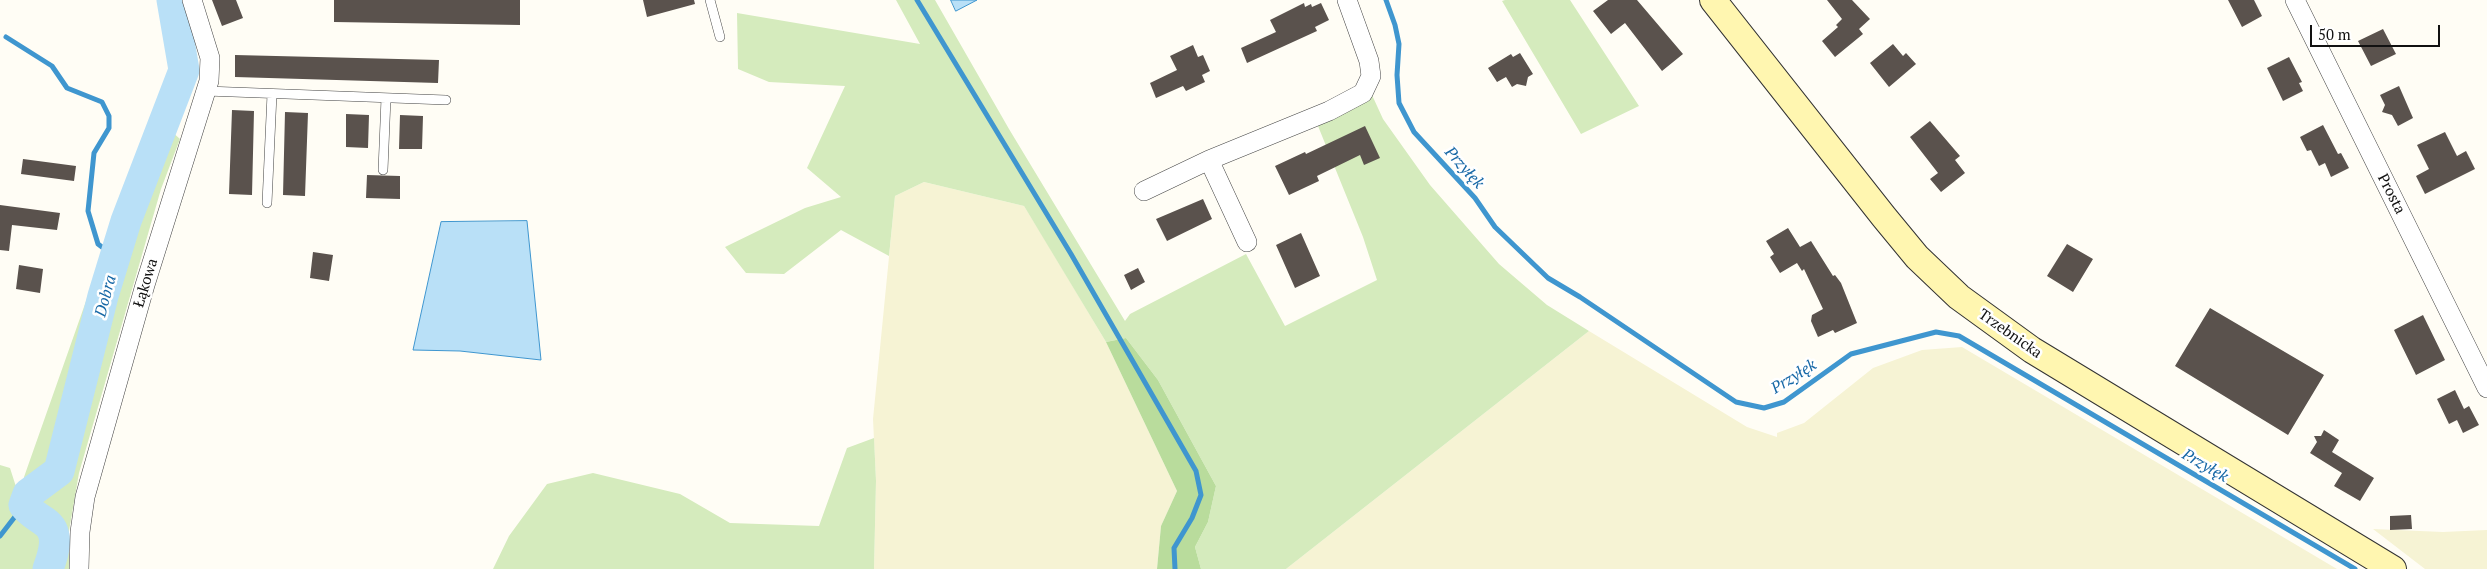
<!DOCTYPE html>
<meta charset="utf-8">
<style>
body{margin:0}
#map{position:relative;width:2487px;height:569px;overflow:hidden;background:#fffdf5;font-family:"PT Serif",serif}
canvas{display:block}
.scale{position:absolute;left:2310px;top:25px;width:130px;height:22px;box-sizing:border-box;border:2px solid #111;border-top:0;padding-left:6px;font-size:15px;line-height:18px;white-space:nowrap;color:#111;-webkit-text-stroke:4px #fff;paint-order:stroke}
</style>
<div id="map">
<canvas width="2487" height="569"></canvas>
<div class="scale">50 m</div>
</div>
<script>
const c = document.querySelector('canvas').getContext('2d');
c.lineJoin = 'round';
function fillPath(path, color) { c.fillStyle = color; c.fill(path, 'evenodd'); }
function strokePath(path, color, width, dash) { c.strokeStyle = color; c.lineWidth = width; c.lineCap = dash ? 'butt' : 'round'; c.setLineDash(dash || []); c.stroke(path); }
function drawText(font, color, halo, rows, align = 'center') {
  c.font = font + ' "PT Serif",serif'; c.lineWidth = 5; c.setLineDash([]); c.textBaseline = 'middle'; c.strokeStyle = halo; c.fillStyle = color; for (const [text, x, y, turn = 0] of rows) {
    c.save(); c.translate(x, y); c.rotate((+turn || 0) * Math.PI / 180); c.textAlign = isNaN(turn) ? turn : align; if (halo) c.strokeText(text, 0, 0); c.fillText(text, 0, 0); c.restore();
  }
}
fillPath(new Path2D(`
 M924,182L1024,206L1042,235L1106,342L1177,491L1161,526L1157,569H874L876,481L873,419L895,196Z
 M1589,331L1747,427L1777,437V433L1804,423L1873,368L1922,350L1962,347L2337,569H1286Z
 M2373,529L2443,532L2487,530V569H2425Z`), '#f6f3d4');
fillPath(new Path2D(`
 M896,0H935L1009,129L1125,321L1130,314L1246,254L1285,326L1377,280L1363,237L1318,126L1372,95L1383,119L1430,185L1499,264L1547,305L1589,331L1286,569H1201L1195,547L1208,522L1216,486L1158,380L1126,338L1106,342L1024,206L924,182L895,196L889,256L841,230L784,274L746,273L725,247L805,208L841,197L807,168L845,86L769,82L738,69L737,13L920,44Z
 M1505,0H1570L1639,106L1581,134L1502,1Z
 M152,114L180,139L161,189L79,473L69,531V569H0V465L10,468L18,493L21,517L24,477Z
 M874,438L876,481L874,569H493L509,536L547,484L593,473L680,494L730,523L819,526L847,448Z`), '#d5ebbd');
fillPath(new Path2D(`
 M1126,338L1158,380L1216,486L1208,522L1195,547L1201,569H1157L1161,526L1177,491L1106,342Z`), '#b9dc9c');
const water = new Path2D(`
 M951,0H977L956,11Z
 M527,221L541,360L460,351L413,350L441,222Z`);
fillPath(water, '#b9e0f7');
strokePath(water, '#3f96cf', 1);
strokePath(new Path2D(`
 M917,0L1071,254L1196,471L1201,495L1192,518L1174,548L1175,569
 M1386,0L1395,25L1399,44L1397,75L1399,103L1414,132L1475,198L1495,227L1548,278L1580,297L1736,402L1764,408L1784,402L1851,354L1936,332L1959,336L2355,569
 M6,37L52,66L67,88L102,102L109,116V128L94,153L88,211L98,244L115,257
 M0,536L24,505`), '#3f96cf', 5);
strokePath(new Path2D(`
 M48,569C53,555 61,533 45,522C37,516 30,513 24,505L28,494L59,471L103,296L126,221L184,70L172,0`), '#b9e0f7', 31);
fillPath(new Path2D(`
 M212,0H236L243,18L222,26Z
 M334,0H520V25L334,22Z
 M643,0H694L695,4L647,17Z
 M1608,0H1637L1683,54L1662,71L1625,23L1611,34L1593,11Z
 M1827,0H1852L1870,19L1859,29L1863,34L1835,57L1822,41L1838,27L1836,25L1842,19Z
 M2228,0H2254L2262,16L2242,27Z
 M1304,3L1305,7L1311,4L1312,7L1321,3L1329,20L1315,27L1317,31L1247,63L1241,48L1276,32L1270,20Z
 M2383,29L2396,54L2371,66L2358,41Z
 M1893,44L1903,56L1906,53L1916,64L1889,87L1870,63Z
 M1193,45L1198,57L1203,55L1210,71L1202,75L1205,82L1186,91L1183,86L1156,98L1150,83L1177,70L1170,56Z
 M1520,53L1533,74L1528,77L1526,86L1517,84L1512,87L1506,77L1497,82L1488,68L1511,54L1513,57Z
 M235,55L439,60L438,83L235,77Z
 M2289,57L2302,82L2299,83L2303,91L2283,101L2267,68Z
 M2399,86L2413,118L2398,126L2392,115L2382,112L2385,105L2380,95Z
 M232,110L254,111L252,195L229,194Z
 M285,112L308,113L305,196L283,195Z
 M346,114L369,115L368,148L346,147Z
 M400,115L423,116L422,149H399Z
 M1930,121L1960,156L1955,160L1965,173L1941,192L1930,179L1938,173L1910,137Z
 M2323,125L2338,154L2341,153L2349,168L2331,177L2325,163L2319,166L2311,150L2307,151L2300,137Z
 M1365,126L1380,158L1364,165L1360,155L1317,176L1319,181L1289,195L1275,166L1305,152L1306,154Z
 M2445,132L2457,156L2466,151L2475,169L2425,194L2416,176L2429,169L2417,145Z
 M23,159L76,166L74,181L21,174Z
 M367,175L400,176V199L366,198Z
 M1203,199L1212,219L1167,241L1156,219Z
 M0,205L60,213L57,230L12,225L9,251L0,250Z
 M1788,228L1800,247L1811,241L1833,276L1835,275L1841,283L1857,323L1835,333L1833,330L1818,337L1811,321L1812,315L1823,309L1804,269L1802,271L1797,263L1780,273L1770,257L1774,254L1766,241Z
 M1301,233L1320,276L1295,288L1276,245Z
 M2067,244L2093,259L2073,292L2047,276Z
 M313,252L333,255L329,281L310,278Z
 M19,265L43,269L40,293L16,289Z
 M1138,268L1145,282L1131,290L1124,275Z
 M2210,308L2324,375L2288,435L2175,366Z
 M2423,315L2445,360L2416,375L2394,330Z
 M2455,390L2464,409L2469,406L2479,425L2463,433L2457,420L2449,424L2437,399Z
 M2324,430L2339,440L2332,452L2374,478L2360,501L2334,486L2342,473L2310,453L2317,442L2314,436H2321Z
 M2411,515L2412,529L2390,530V516Z`), '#5a524d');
const lane = new Path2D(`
 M710,0L720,37
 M206,91L446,100
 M383,170L386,98
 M267,203L272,94`);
const street = new Path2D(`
 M2295,0L2487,388
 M1209,160L1247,242
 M1144,191L1209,160L1329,111L1363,93L1371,76L1369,61L1347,0
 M79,569L80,532L85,497L145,285L209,81L210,58L192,0`);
const secondary = new Path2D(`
 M1713,0L1884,217L1917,257L1959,297L2032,350L2393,569`);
strokePath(lane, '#444', 10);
strokePath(street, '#444', 20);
strokePath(secondary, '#333', 28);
strokePath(lane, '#fff', 9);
strokePath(street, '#fff', 19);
strokePath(secondary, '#fff6b0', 26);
drawText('15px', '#111', '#fff', [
 ["Prosta",2391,194,63],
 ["Łąkowa",146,283,-73],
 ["Trzebnicka",2010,334,35]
]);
drawText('italic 16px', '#1768a6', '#fff', [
 ["Przyłęk",1464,168,48],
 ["Dobra",106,296,-75],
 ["Przyłęk",1794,377,-32],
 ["Przyłęk",2205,466,30]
]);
</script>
